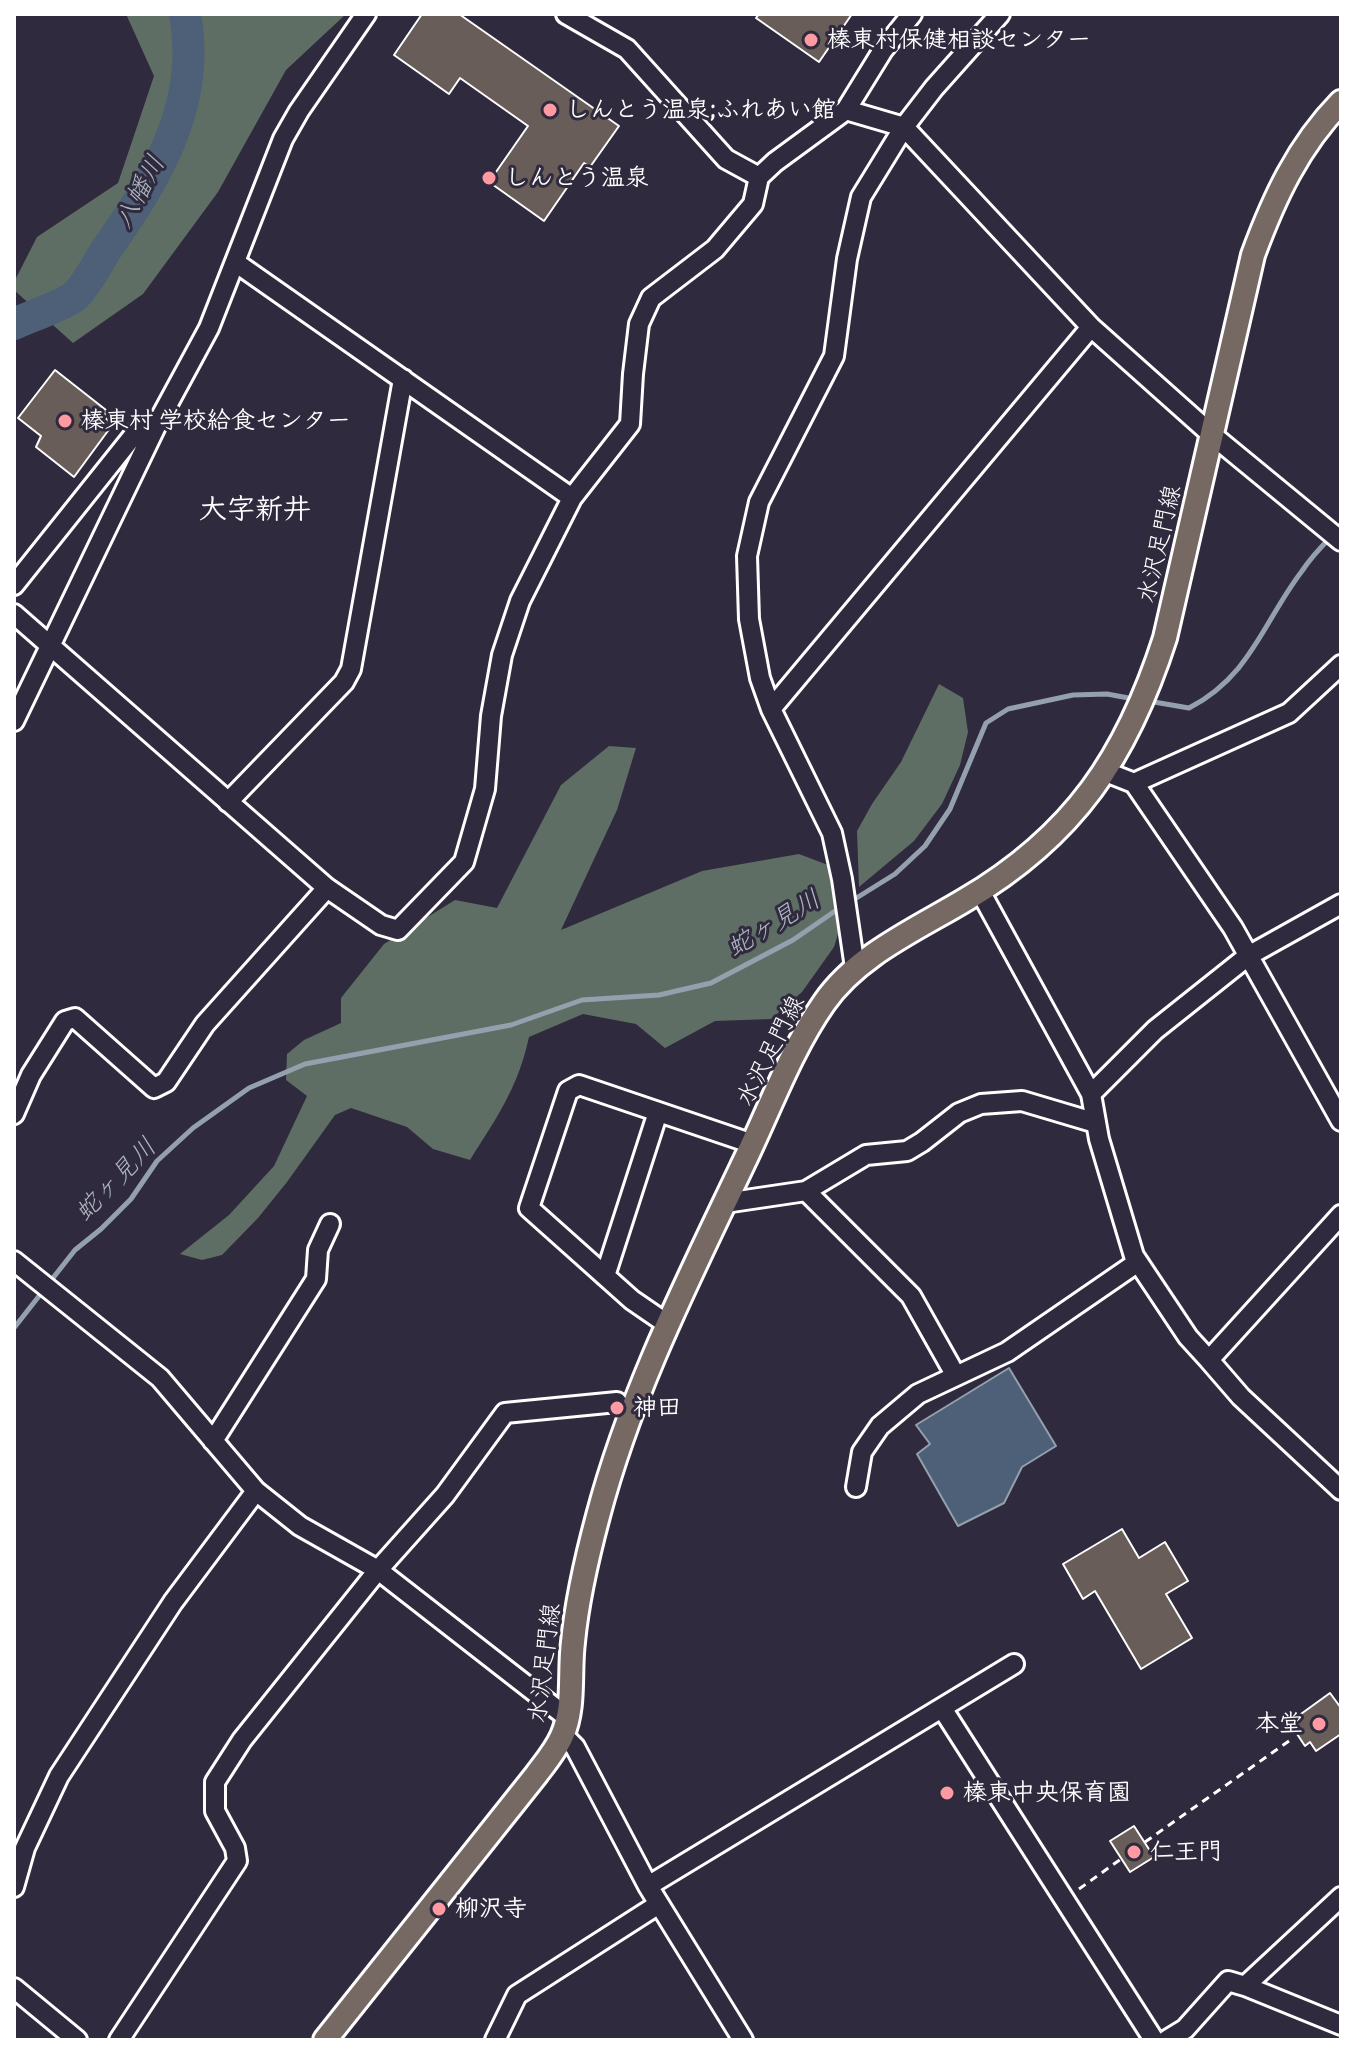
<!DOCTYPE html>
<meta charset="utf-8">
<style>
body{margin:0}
#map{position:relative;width:1355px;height:2054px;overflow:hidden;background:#2f2a3d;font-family:Delius,sans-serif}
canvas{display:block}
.frame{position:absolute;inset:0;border:16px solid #fff;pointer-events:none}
</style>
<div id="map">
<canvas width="1355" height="2054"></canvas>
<div class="frame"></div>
</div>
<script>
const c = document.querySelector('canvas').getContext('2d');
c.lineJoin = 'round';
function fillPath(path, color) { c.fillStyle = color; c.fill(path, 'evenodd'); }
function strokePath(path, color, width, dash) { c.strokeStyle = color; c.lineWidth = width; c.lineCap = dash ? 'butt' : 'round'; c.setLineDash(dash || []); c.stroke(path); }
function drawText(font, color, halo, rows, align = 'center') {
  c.font = font + ' Delius,"Klee One",sans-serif'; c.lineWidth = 6; c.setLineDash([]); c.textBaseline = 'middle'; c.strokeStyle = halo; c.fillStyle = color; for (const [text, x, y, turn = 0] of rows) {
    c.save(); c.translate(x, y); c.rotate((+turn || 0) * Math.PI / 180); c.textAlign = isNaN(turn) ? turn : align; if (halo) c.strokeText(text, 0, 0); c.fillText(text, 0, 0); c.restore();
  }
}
fillPath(new Path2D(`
 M126,14H346L286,70L218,192L143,294L73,343L14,290V282L37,237L118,183L154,76Z
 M939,684L963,698L968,732L960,765L942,804L914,841L859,887L857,831L872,804L901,762Z
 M609,746L636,748L617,810L561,930L702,871L799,854L828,865L837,884L841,924L834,947L802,992L771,1019L715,1021L665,1048L636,1024L583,1014L529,1037C518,1088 497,1117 470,1160L433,1149L407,1127L351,1108L335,1115L287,1182L258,1218L222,1255L202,1260L180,1254L229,1215L274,1166L307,1096L286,1080L287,1054L304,1040L341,1023V998L384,944L455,900L497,908L561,785Z`), '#5f6e64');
const water = new Path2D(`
 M1009,1368L1056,1446L1022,1467L1004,1503L958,1526L917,1454L930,1444L916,1425Z`);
fillPath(water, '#4d6077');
strokePath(water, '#94a0ad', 2);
strokePath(new Path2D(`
 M1148,701L1189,708C1251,676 1263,622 1302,571C1310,559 1320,548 1330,538
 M850,902L895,874L925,846L950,809L986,723L1008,709L1073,695L1107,694L1134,699
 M49,1283L75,1250L101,1229L131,1199L157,1161L193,1128L249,1088L305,1064L511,1025L582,1000L659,995L711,983L793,940L841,907
 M14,1328L43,1291`), '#94a0ad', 5);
strokePath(new Path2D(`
 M14,324C29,317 64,305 75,296C87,285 97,264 106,250C156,179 202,104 185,14`), '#4d6077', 32);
const building = new Path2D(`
 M422,14H459L619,126L590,167L584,163L544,221L489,182L528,126L460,78L449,94L394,55Z
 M759,14H852L819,62L756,18Z
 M55,370L106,410L104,417L113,424L74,477L36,447L41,436L18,418Z
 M1122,1529L1139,1558L1165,1542L1188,1581L1166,1594L1192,1638L1141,1669L1095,1591L1083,1599L1063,1564Z
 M1330,1693L1341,1708V1734L1316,1751L1310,1742L1305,1746L1295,1731L1299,1728L1294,1719Z
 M1134,1826L1154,1857L1130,1872L1110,1841Z`);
fillPath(building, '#695d59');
strokePath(building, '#fff', 2);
const minor = new Path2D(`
 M566,14L627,49L726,159L759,177L775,162L846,110L883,50L912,14
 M846,110L904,127L1091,327L1211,434L1341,541
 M235,262L572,498
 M14,585L137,431L157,424
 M14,614L327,888L381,925L398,930L464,862L485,789L491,716L502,655L520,601L572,498L630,424L633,374L639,324L651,298L715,249L753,204L759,177
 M771,709L1091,327
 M14,721L157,424L209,328L283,139L299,111L366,14
 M1106,772L1134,783L1233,928L1341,1121
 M1134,783L1289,713L1341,665
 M228,802L344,682L351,669L403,379
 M980,891L1091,1094L1099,1139L1134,1256L1188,1337L1209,1360L1241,1397L1341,1490
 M855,968L842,879L832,833L771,709L760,678L749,619L747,556L759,502L834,356L847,259L861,197L904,127L934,88L1000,14
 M1091,1094L1155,1030L1248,956L1341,904
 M14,1114L31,1075L65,1021L75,1018L154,1088L166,1082L205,1024L327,888
 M806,1191L911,1296L956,1376
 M725,1203L806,1191L866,1155L907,1151L922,1142L959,1113L981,1104L1022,1101L1096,1123
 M14,1261L160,1378L256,1491L300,1526L378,1570L568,1718
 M605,1276L658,1112
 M667,1324L632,1300L529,1208L568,1091L579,1085L753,1144
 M1209,1360L1341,1215
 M213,1441L316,1279L318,1250L330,1224
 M856,1487L862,1452L880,1426L918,1394L1007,1352L1138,1262
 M942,1708L1154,2040
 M563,1735L575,1747L648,1886L743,2040
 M648,1886L1014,1664
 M14,1887L25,1848L59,1776L173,1602L256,1491
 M1245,1986L1341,2025
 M14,1988L77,2040
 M119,2040L237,1861L235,1848L215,1811V1782L242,1740L378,1570L445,1495L505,1413L617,1402
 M495,2040L517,1995L659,1904
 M1167,2040L1185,2029L1228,1981L1245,1986L1341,1897`);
const major = new Path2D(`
 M325,2040L536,1775C545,1763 556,1750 562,1736C575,1707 569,1673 573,1642C577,1600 587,1557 598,1516C631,1391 690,1276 745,1160C770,1108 791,1050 824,1003C857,955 917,929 965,900C1074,836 1127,756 1165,638L1253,255C1274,198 1298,146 1341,102`);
strokePath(minor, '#fff', 24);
strokePath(major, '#fff', 28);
strokePath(new Path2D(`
 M1145,1842L1289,1741
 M1079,1889L1121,1859`), '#fff', 3, [8, 6]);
strokePath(minor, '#2f2a3d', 18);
strokePath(major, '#766964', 22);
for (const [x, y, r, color] of [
 [811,40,8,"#ff9aa2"],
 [550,110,8,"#ff9aa2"],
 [489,178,8,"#ff9aa2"],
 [65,421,8,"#ff9aa2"],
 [617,1408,8,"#ff9aa2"],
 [1319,1724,8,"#ff9aa2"],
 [947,1793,8,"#ff9aa2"],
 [1134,1852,8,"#ff9aa2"],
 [439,1909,8,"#ff9aa2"]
]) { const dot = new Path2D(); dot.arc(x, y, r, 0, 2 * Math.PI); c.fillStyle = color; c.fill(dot); strokePath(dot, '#2f2a3d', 3); }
drawText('bold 24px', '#fff', '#2f2a3d', [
 ["榛東村保健相談センター",827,40],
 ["しんとう温泉;ふれあい館",566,110],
 ["しんとう温泉",505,178],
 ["榛東村 学校給食センター",81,421],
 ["神田",633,1408],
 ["本堂",1303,1724,"right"],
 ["榛東中央保育園",963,1793],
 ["仁王門",1150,1852],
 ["柳沢寺",455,1909]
], 'left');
drawText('24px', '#fff', '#2f2a3d', [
 ["水沢足門線",1160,544,-77],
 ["水沢足門線",771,1051,-63],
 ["水沢足門線",545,1663,-83]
]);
drawText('italic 26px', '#afb7c2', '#2f2a3d', [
 ["八幡川",140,192,-62],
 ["蛇ヶ見川",774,924,-31],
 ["蛇ヶ見川",116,1180,-46]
]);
drawText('bold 28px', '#fff', '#2f2a3d', [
 ["大字新井",255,510]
]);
</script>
